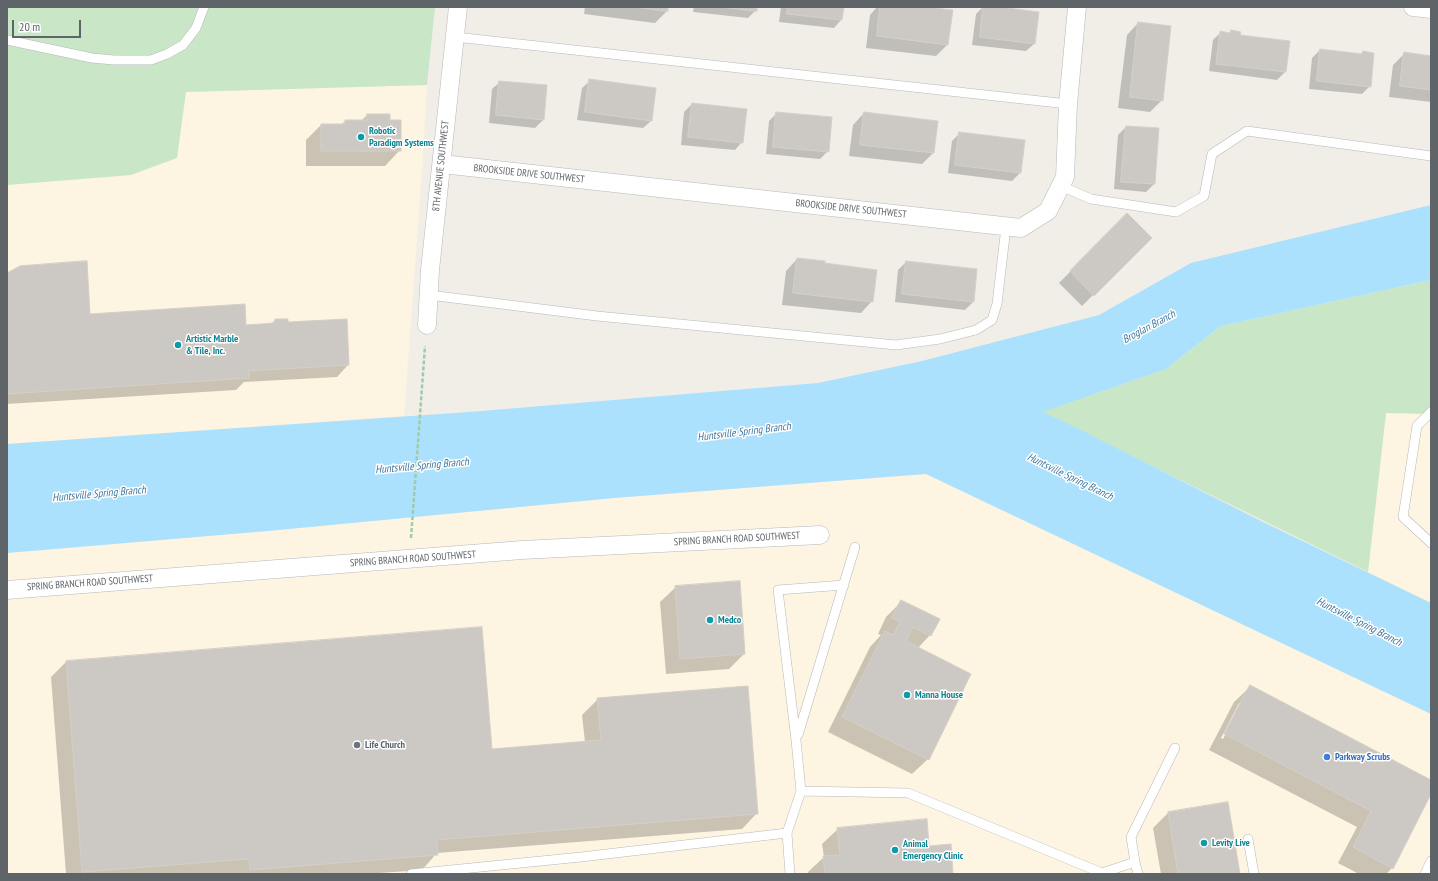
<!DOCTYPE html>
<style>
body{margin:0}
#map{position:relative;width:1438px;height:881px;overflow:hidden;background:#f1eee8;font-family:"PT Sans Narrow",sans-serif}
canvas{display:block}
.frame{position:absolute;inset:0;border:8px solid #5f6468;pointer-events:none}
.scale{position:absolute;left:12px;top:20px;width:69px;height:18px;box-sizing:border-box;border:2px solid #5f6468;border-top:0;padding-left:5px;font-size:12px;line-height:14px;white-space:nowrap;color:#5f6468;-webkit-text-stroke:3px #fff;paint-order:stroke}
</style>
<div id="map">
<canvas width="1438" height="881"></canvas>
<div class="frame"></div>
<div class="scale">20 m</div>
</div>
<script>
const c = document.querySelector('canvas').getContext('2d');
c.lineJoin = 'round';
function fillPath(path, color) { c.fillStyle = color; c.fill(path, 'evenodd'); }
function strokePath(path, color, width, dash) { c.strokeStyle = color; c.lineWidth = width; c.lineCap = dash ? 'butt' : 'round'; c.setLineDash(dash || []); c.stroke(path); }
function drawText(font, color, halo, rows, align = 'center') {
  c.font = font + ' "PT Sans Narrow",sans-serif'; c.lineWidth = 3; c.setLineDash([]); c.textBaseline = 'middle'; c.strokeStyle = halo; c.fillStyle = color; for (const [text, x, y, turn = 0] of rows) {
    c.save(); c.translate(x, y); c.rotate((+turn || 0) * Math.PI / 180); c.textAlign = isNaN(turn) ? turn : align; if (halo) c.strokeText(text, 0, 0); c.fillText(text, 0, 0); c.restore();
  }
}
fillPath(new Path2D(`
 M427,85L423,156L404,416L7,444V185L131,175L186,92Z
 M1386,412L1431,414V603L1368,572Z
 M926,474L1431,714V874H7V553L268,531L614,498Z`), '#fdf4e1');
fillPath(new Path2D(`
 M7,7H435L427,85L186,92L177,158L131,175L7,185Z
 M1431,280V414L1386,413L1368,572L1042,412L1166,369L1221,326Z`), '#c9e7c6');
fillPath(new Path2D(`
 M1431,205V280L1221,326L1166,369L1043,412L1075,427L1257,519L1431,603V714L926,474L614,498L268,531L7,553V444L469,412L818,383L922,361L1099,315L1191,263Z`), '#ace1fd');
fillPath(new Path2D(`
 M585,7H667V11L655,23L584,14Z
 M694,7H756V10L748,18L693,12Z
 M781,7H843L841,20L834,28L779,22Z
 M877,7H916L948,44L936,56L866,48L870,15Z
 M983,7H991L1034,44L1026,51L972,45L976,14Z
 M1138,23L1162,100L1150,112L1118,108L1127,35Z
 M1231,32L1239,36L1289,42L1285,72L1277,80L1209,71L1213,40L1220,33L1229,34Z
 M1320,50L1361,54L1363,52L1370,86L1362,94L1309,89L1312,58Z
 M1405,53L1431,57V102L1389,97L1393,65Z
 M590,81L651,121L643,128L577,120L582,88Z
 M500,82L543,120L535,128L489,123L492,89Z
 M692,104L742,142L735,150L681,145L684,112Z
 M777,113L828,151L820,159L766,154L769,121Z
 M864,113L933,153L922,164L849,156L853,125Z
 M367,115L389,121L400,150L385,166H306V140L321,125H341L345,121H361Z
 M1126,127L1154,184L1146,192L1114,189L1118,135Z
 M960,133L1024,141L1020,173L1012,181L948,173L952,141Z
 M1127,215L1150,238L1082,306L1059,283Z
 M797,259L872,301L861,313L782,305L786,271Z
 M906,262L973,302L965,310L895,302L898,270Z
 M7,275L89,315L245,326L271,324L275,320L287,323L348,365L337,377L244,382L236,390L7,404Z
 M676,587L744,654L729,669L666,674L660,602Z
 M901,602L930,635L918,648L928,759L912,774L828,732L870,647L881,635L878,634L886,617Z
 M481,628L491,750L585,742L582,715L598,699L757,813L742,829L437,853L422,870L365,874H66L51,677L66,662Z
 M1250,687L1431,781V792L1392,868L1386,874H1359L1338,863L1357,827L1209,750L1234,702ZM1239,703H1241L1223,739L1221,738Z
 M1168,813L1239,874H1161L1153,828Z
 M838,829L928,847L952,874H808V872L824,857L822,844Z`), '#0003');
const building = new Path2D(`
 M634,7H668V11Z
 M721,7H757V11Z
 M788,7H844L842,20L787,14Z
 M880,7H925L953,10L948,45L877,36Z
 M983,7H1000L1039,12L1035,44L980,37Z
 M1138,22L1171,26L1163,101L1130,97Z
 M1231,30L1241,32L1240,35L1290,41L1286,72L1216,64L1220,31L1230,33Z
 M1320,49L1362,54L1363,51L1374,53L1371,87L1317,81Z
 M1404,52L1431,56V90L1400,86Z
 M589,79L656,88L652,121L585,112Z
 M499,81L547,85L544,120L496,115Z
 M692,103L747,109L743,143L688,137Z
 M776,112L832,117L829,152L773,147Z
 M864,112L938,121L934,153L860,145Z
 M367,114H390V120H401V151H321V124H345V120H367Z
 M1126,126L1159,128L1155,184L1121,182Z
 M959,132L1025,140L1021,173L955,165Z
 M1127,213L1152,238L1094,296L1070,271Z
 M797,258L825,261V263L877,270L873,302L793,293Z
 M87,261L90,314L245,304L246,325L275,323V319H288V322L347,319L349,365L249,371V378L7,394V273L20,266Z
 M906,261L977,269L974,302L902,294Z
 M740,581L745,654L680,659L675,586Z
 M901,600L940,619L931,636L913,627L906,641L971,674L929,760L842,717L885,631L893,635L900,622L892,618Z
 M482,627L492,749L601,740L597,698L748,686L758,814L437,840L438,855L250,870L249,859L82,872L66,661Z
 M1250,685L1431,780V794L1393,869L1353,847L1371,811L1224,734Z
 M1228,802L1240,874H1178L1168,812Z
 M927,819L929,846L951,844L953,874H825L823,856L840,855L837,828Z`);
fillPath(building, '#ccc9c5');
strokePath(building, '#d6cfc6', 1);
const lane = new Path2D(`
 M455,37L1068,104
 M7,40L92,58L114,60H151L167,54L183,45L196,28L204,7
 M1061,186L1091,199L1176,212L1204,196L1212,154L1247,131L1431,156
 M429,295L597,316L896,345L940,339L976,330L992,320L997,304L1006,227
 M1431,412L1417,426L1403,517L1431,543
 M798,735L855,547
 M801,791L908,793L1102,873L1135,862L1131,837L1175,748
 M787,833L801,791L796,740L778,590L844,585
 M1248,839L1254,874
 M1135,862L1138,874
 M411,874L581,857L787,833L790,874
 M1425,874L1431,861`);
const street = new Path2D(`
 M1413,7L1431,9
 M442,164L1021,228L1048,211L1065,177L1068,104L1077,7
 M427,325L430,270L458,7
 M7,590L522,550L820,535`);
strokePath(lane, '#b5b8bc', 10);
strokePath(street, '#b5b8bc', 19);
strokePath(new Path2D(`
 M411,538L425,346`), '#a0cba8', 2.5, [4, 2]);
strokePath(lane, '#fff', 9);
strokePath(street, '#fff', 18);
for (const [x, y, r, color] of [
 [361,137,4,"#0f9aa8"],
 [178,345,4,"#0f9aa8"],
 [710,620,4,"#0f9aa8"],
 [907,695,4,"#0f9aa8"],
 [357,745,4,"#6b7280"],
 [1327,757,4,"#3f7fe0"],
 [1204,843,4,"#0f9aa8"],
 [895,850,4,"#0f9aa8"]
]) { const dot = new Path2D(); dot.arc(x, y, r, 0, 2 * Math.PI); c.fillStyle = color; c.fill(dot); strokePath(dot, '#fff', 1.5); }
drawText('bold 10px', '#0d838f', '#fff', [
 ["Robotic",369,131],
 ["Paradigm Systems",369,143],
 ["Artistic Marble",186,339],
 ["& Tile, Inc.",186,351],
 ["Medco",718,620],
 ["Manna House",915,695],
 ["Levity Live",1212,843],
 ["Animal",903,844],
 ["Emergency Clinic",903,856]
], 'left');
drawText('10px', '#5f6468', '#fff', [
 ["8TH AVENUE SOUTHWEST",441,166,-84],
 ["BROOKSIDE DRIVE SOUTHWEST",529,174,6],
 ["BROOKSIDE DRIVE SOUTHWEST",851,209,6],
 ["SPRING BRANCH ROAD SOUTHWEST",737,539,-3],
 ["SPRING BRANCH ROAD SOUTHWEST",413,559,-4],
 ["SPRING BRANCH ROAD SOUTHWEST",90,583,-4]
]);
drawText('bold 10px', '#5b616d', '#fff', [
 ["Life Church",365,745]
], 'left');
drawText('bold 10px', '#366cbe', '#fff', [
 ["Parkway Scrubs",1335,757]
], 'left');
drawText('italic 11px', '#41779f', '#fff', [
 ["Broglan Branch",1149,327,-28],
 ["Huntsville Spring Branch",744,432,-7],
 ["Huntsville Spring Branch",422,466,-5],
 ["Huntsville Spring Branch",1070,477,26],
 ["Huntsville Spring Branch",99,494,-5],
 ["Huntsville Spring Branch",1359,622,27]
]);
</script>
